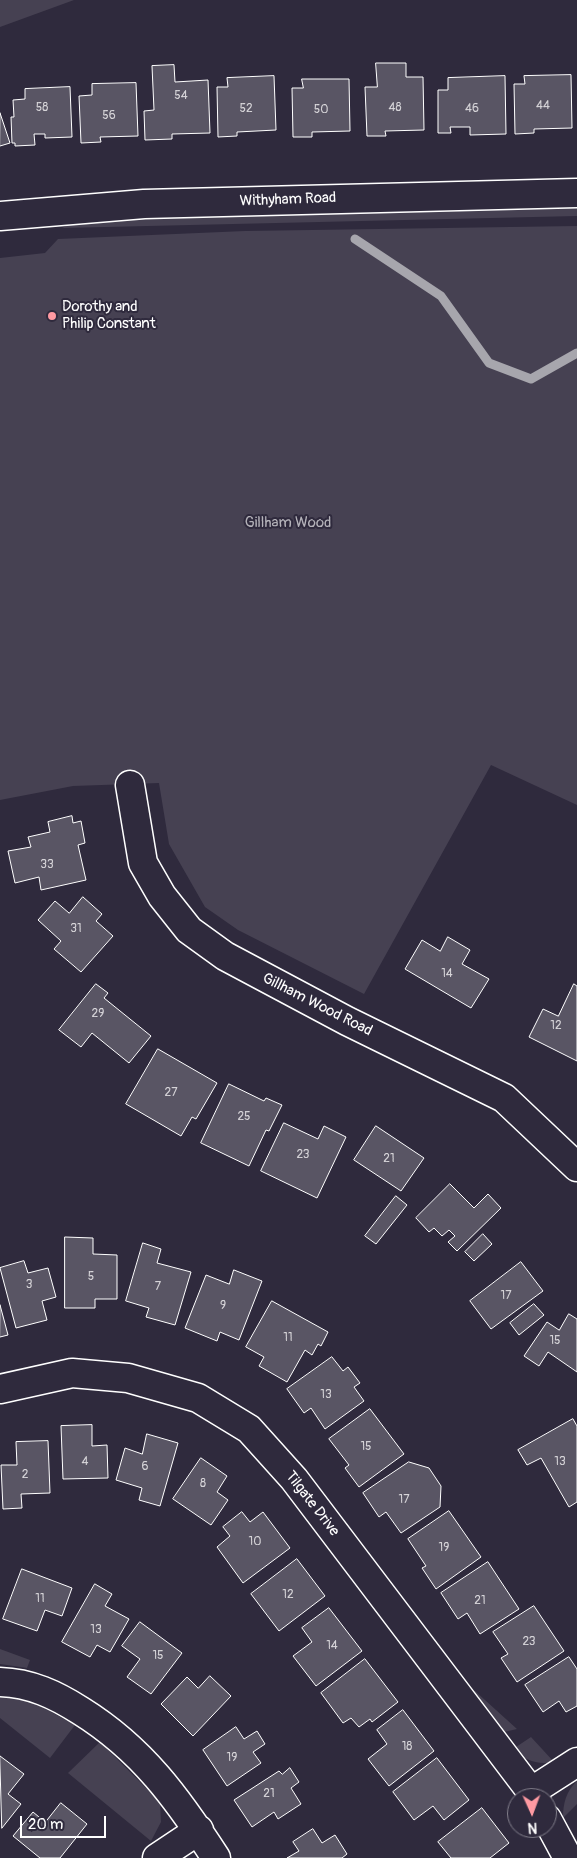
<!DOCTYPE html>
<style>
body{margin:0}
#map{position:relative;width:577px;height:1858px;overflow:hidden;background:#2f2a3d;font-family:Pangolin,sans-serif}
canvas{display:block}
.north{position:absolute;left:507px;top:1788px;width:50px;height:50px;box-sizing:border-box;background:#2f2a3d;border:1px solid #827f8b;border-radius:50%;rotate:178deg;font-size:14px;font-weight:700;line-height:20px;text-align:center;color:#fff}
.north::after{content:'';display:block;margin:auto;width:18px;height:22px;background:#ff9aa2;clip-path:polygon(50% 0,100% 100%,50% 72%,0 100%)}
.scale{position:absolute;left:20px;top:1816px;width:86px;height:22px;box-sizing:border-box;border:2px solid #fff;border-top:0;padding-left:6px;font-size:15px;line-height:18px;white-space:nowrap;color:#fff;-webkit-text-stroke:4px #2f2a3d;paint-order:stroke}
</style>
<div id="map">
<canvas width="577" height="1858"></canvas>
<div class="north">N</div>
<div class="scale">20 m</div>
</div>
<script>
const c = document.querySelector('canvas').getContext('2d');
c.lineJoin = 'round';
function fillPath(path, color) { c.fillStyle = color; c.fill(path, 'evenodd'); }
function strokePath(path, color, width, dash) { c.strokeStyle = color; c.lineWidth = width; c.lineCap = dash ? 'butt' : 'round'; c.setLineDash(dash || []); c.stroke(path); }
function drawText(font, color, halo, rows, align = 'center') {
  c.font = font + ' Pangolin,sans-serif'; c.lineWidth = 4; c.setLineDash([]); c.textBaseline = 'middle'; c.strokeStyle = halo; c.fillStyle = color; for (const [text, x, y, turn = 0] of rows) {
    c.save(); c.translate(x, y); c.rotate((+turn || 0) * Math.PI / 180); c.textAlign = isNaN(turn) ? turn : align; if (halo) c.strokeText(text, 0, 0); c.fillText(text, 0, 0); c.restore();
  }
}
fillPath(new Path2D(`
 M0,0H74L0,27Z
 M577,206V216L62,228L76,222L158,216Z
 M577,226V805L491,765L364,994L238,930L205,907L169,844L159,783L73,786L0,800V258L45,253L58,239L245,231Z
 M0,1649L30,1660L27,1668L0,1664Z
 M475,1691L517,1729L500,1733L471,1694Z
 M0,1696H22L75,1725L50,1758L0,1718Z
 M531,1737L554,1762C537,1765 526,1761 513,1749Z
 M100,1742L160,1802L161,1822L151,1841L68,1773Z
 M577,1781V1804L563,1818C563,1804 566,1791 577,1781Z`), '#464152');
strokePath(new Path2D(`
 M355,239L441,296L489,363L531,379L577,353`), '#a7a6ad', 9);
const building = new Path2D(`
 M376,63H406V77H423L424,130L385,131L386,136H367L365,87H377Z
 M174,65L175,82L208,80L210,133L172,134V139L145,140L144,111L154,110L152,66Z
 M571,75L572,128L534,129V133L515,134L514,84H525L524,76Z
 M274,76L276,130L237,132V136L218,137L217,87H228L227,78Z
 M505,76L506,134L470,135V127H450L451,133H438V90H448V78Z
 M302,79H349L350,131L312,132V137H293L292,88H303Z
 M136,83L138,136L100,137L101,142L81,143L79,96L92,95V84Z
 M70,87L72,137L45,138V134H34L35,145L15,146V143H12L11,117H14L13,100L25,99V89Z
 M0,113L10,143L0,146Z
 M72,816L73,823L81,821L85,843L78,845L86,880L41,890L39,877L15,883L8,851L31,847L28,837L50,832L48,822Z
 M83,897L102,914L96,921L113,936L81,972L54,949L61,941L38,920L55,901L69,913Z
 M448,937L470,950L462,964L489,979L471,1008L405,969L422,940L440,951Z
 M96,984L108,993L104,998L151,1036L129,1063L92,1033L81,1047L59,1030Z
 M574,984L577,986V1061L529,1037L543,1009L558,1016Z
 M158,1049L217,1083L196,1119L192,1117L181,1136L126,1104Z
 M229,1084L264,1101L266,1098L282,1105L269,1131L266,1130L249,1166L201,1143Z
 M284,1123L318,1139L324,1126L346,1137L317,1198L261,1171Z
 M376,1126L424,1158L401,1191L354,1160Z
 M450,1184L474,1208L488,1194L501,1208L457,1251L448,1242L455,1236L449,1230L442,1236L434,1228L429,1232L416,1218Z
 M396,1196L407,1205L376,1244L365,1236Z
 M483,1234L492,1244L474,1261L465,1252Z
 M65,1237L93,1238V1254L117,1255V1299H95V1308H65Z
 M143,1243L161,1249L157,1263L191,1272L175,1325L146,1317L149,1308L126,1301Z
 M24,1261L28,1273L48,1268L56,1297L42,1301L47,1320L16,1328L0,1268Z
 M521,1262L543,1291L491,1329L470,1301Z
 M234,1270L262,1281L239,1340L220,1332L217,1341L185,1328L206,1275L229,1284Z
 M272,1301L328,1332L321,1346L318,1344L312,1355L305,1350L287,1382L259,1366L264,1357L246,1347Z
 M534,1304L544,1315L519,1335L510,1323Z
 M0,1305L8,1335L0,1337Z
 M569,1314L577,1319V1372L548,1352L539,1366L524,1356L547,1322L559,1330Z
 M332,1357L343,1371L348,1367L360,1383L354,1387L364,1401L325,1429L311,1408L304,1413L287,1389Z
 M370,1409L404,1454L359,1487L345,1468L349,1465L329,1439Z
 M573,1419L577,1426V1502L569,1507L541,1458L527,1465L518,1450Z
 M92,1425V1446L107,1445L108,1478L63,1479L61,1426Z
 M147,1434L178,1443L160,1506L139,1500L142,1488L116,1480L125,1448L142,1454Z
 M48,1441L50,1493L21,1494L22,1508L3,1509L1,1465H17L16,1442Z
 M201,1458L227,1476L217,1492L228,1500L211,1525L173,1499Z
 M409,1462L429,1468L441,1486L440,1507L401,1533L386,1512L379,1517L363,1493Z
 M449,1511L481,1557L436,1589L422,1568L426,1566L408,1539Z
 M242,1512L250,1522L263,1512L290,1548L243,1583L217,1547L230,1536L223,1527Z
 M297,1559L325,1596L279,1631L251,1594Z
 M488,1562L519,1609L480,1634L467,1613L458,1619L441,1593Z
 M22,1569L72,1588L62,1616L45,1610L37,1631L3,1619Z
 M95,1584L112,1594L105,1606L129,1619L110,1652L97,1645L90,1657L62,1642Z
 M534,1606L564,1651L517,1682L501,1658L508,1654L493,1632Z
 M329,1608L362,1651L316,1686L293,1656L312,1642L302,1628Z
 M140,1622L182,1653L151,1694L127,1677L140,1659L122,1646Z
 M569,1657L577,1669V1706L566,1712L559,1701L543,1712L525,1685Z
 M365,1659L398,1702L372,1722L370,1719L359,1727L351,1718L343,1723L321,1693Z
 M210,1676L231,1696L193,1736L161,1704L187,1677L198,1688Z
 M403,1710L434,1751L389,1786L368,1759L387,1744L377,1730Z
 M236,1727L244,1739L257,1731L265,1744L253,1752L261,1763L227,1786L203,1750Z
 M0,1756L24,1774L8,1794L21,1804L2,1828Z
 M437,1758L469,1800L444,1820L433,1806L414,1820L393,1792Z
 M290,1768L299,1782L291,1788L301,1804L278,1819L274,1812L252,1827L234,1800L279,1771L282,1774Z
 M61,1803L87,1824L60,1858H40L13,1836L33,1812L45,1822Z
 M482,1808L509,1843L490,1858H451L438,1842Z
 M313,1829L322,1843L335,1835L347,1854L342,1858H287L299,1851L293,1842Z`);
fillPath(building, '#595564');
strokePath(building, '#fff', 1);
const minor = new Path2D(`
 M0,216L144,204L577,193
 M130,785L143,863L162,896L189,930L225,956L347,1021L504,1098L577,1167
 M0,1389L72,1373L128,1378L198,1398L249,1429L294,1479L536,1798
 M0,1682C31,1683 56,1695 81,1711C142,1749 178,1799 216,1858
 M532,1791L577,1762
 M547,1819L568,1858
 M157,1858L199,1830`);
strokePath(minor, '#fff', 31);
strokePath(minor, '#2f2a3d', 28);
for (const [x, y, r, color] of [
 [52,316,5,"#ff9aa2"]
]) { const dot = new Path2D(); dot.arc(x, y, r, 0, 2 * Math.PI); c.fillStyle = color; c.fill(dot); strokePath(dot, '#2f2a3d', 2); }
drawText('12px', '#d6d4d8', null, [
 ["54",181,96],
 ["44",543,106],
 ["58",42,108],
 ["48",395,108],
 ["52",246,109],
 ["46",472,109],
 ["50",321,110],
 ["56",109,116],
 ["33",47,865],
 ["31",76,929],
 ["14",447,974],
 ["29",98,1014],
 ["12",556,1026],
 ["27",171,1093],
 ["25",244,1117],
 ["23",303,1155],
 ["21",389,1159],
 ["5",91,1277],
 ["3",29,1285],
 ["7",158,1287],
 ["17",506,1296],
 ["9",223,1306],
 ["11",288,1338],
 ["15",555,1341],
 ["13",326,1395],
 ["15",366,1447],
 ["4",85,1462],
 ["13",560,1462],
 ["6",145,1467],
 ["2",25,1475],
 ["8",203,1484],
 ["17",404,1500],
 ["10",255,1542],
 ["19",444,1548],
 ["12",288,1595],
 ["11",40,1599],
 ["21",480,1601],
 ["13",96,1630],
 ["23",529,1642],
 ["14",332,1646],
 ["15",158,1656],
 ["18",407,1747],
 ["19",232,1758],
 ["21",269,1794]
]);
drawText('15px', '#fff', '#2f2a3d', [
 ["Withyham Road",288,200,-2],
 ["Gillham Wood Road",317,1005,27],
 ["Tilgate Drive",312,1504,52]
]);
drawText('15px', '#fff', '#2f2a3d', [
 ["Dorothy and",62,307],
 ["Philip Constant",62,324]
], 'left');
drawText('15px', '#b5b3ba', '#2f2a3d', [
 ["Gillham Wood",288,523]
]);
</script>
